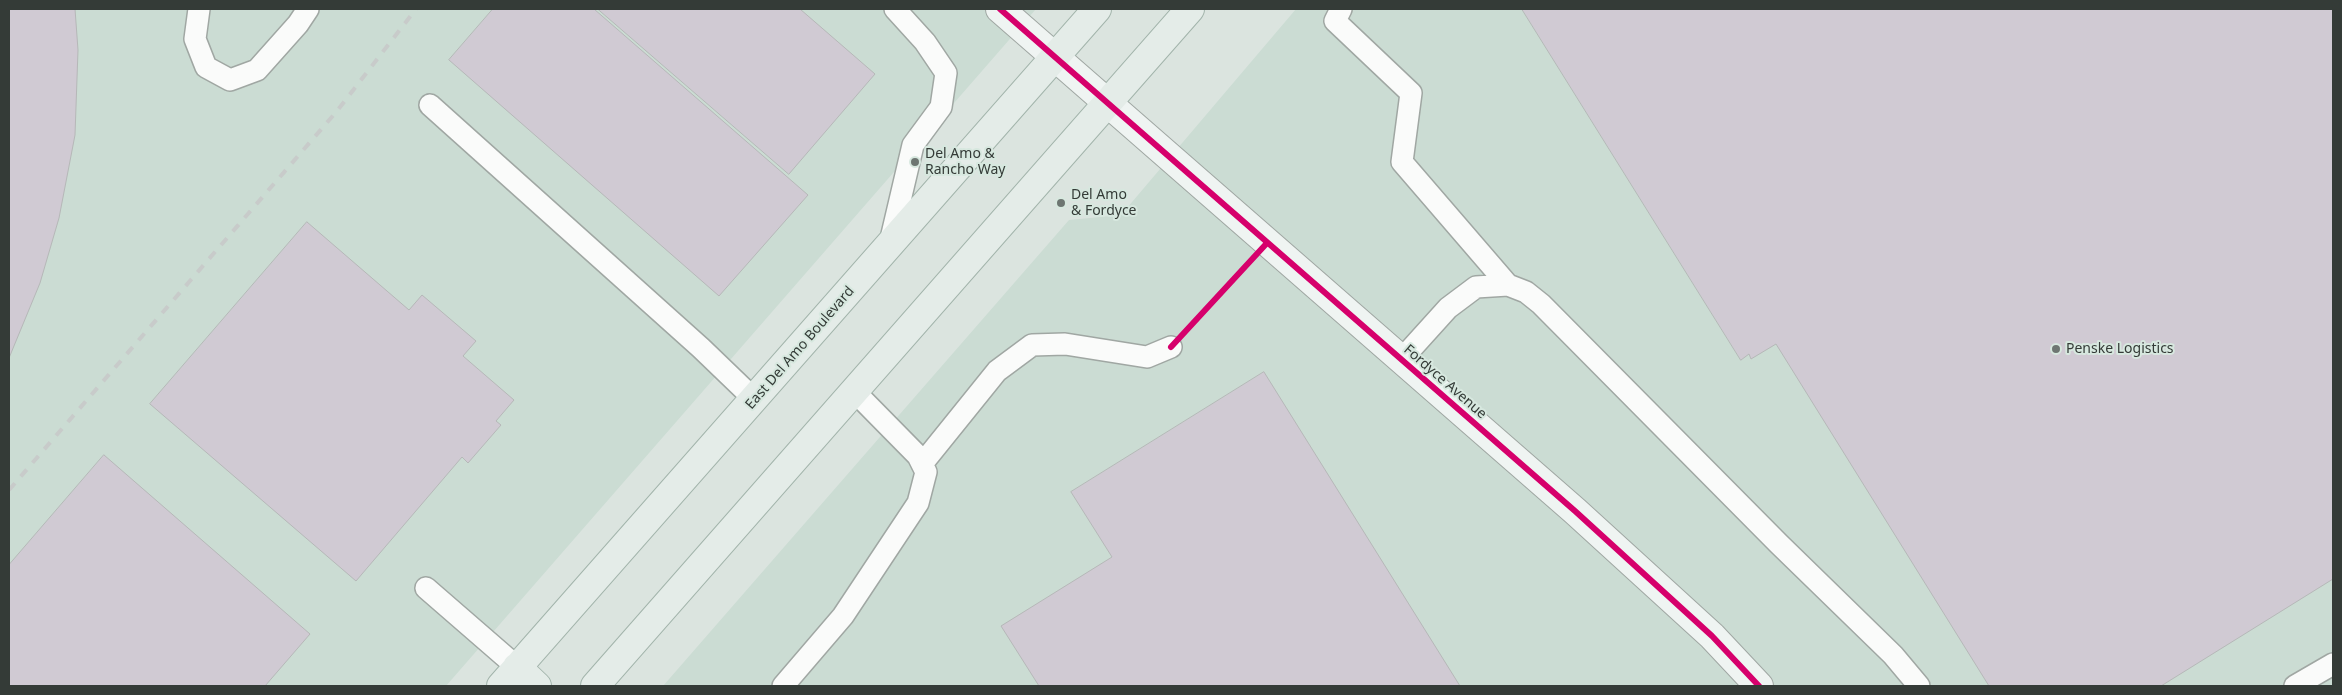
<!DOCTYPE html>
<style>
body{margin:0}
#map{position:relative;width:2342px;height:695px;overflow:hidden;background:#dbe4df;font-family:"Noto Sans",sans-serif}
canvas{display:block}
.frame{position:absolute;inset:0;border:10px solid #343b37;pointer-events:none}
</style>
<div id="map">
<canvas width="2342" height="695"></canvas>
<div class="frame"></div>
</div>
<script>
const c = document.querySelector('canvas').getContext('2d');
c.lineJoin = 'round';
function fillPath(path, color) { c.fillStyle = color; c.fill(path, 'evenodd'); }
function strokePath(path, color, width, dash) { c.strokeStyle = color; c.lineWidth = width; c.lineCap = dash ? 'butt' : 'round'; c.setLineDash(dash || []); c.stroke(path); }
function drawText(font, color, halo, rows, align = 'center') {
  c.font = font + ' "Noto Sans",sans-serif'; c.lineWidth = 4; c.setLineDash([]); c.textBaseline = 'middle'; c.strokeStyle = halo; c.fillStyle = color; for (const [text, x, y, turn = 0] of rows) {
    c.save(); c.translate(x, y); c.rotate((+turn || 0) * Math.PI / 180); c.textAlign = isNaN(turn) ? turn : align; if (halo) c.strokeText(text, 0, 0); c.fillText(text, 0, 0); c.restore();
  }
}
fillPath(new Path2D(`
 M9,9H1036L446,686H9Z
 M1296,9H2333V686H663L1069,220L1121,215Z`), '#cbdcd3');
const building = new Path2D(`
 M9,9H75L78,50L75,135L59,218L40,283L9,358Z
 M493,9H594L808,195L719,296L449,60Z
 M598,9H800L875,74L789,174Z
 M1522,9H2333V579L2161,686H1989L1776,344L1751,359L1749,354L1741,360Z
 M307,222L409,310L422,295L476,341L463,356L514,400L496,421L501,425L468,463L462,457L356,581L150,404Z
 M1264,372L1460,686H1039L1001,626L1112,557L1071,492Z
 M104,455L310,634L265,686H9V565Z`);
fillPath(building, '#d0cad3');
strokePath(building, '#b6b8b8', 1);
const lane = new Path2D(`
 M199,9L195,39L206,67L230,80L257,70L298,24L308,9
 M1341,9L1335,21L1411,93L1402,162L1508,285
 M430,105L701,348L755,400
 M890,243L913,145L941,107L946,73L925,42L895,9
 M1401,360L1448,308L1476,287L1508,285L1526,292L1541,304L1779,544L1893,655L1919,686
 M922,464L997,371L1032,345L1065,344L1147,357L1171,347
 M426,588L517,667
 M783,686L843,616L918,503L926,472L918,456L854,391
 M2295,686L2333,664`);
const secondary = new Path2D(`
 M1000,9L1575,511L1712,636L1759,686`);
const primary = new Path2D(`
 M517,667L537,686
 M501,686L1097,9
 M595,686L1190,9`);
strokePath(lane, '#a0a7a3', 24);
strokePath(secondary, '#a0a7a3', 30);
strokePath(primary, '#a2b4ab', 30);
strokePath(lane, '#fafbfa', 21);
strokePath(secondary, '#eff4f2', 28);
strokePath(primary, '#e4ece8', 28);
strokePath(new Path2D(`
 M9,490L337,111L416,9`), '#c8cbca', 4, [9, 9]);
strokePath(new Path2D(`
 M1000,9L1575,511L1712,636L1759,686
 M1171,347L1267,243`), '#d6006c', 6);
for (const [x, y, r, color] of [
 [915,162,5,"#6e7672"],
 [1061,203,5,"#6e7672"],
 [2056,349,5,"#6e7672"]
]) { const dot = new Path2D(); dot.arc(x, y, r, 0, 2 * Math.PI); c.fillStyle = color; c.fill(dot); strokePath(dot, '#d7e8df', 2); }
drawText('14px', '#343b37', '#d7e8df', [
 ["Del Amo &",925,154],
 ["Rancho Way",925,170],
 ["Del Amo",1071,195],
 ["& Fordyce",1071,211],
 ["Penske Logistics",2066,349]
], 'left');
drawText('14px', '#343b37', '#d7e8df', [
 ["East Del Amo Boulevard",800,348,-49],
 ["Fordyce Avenue",1445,382,41]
]);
</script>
